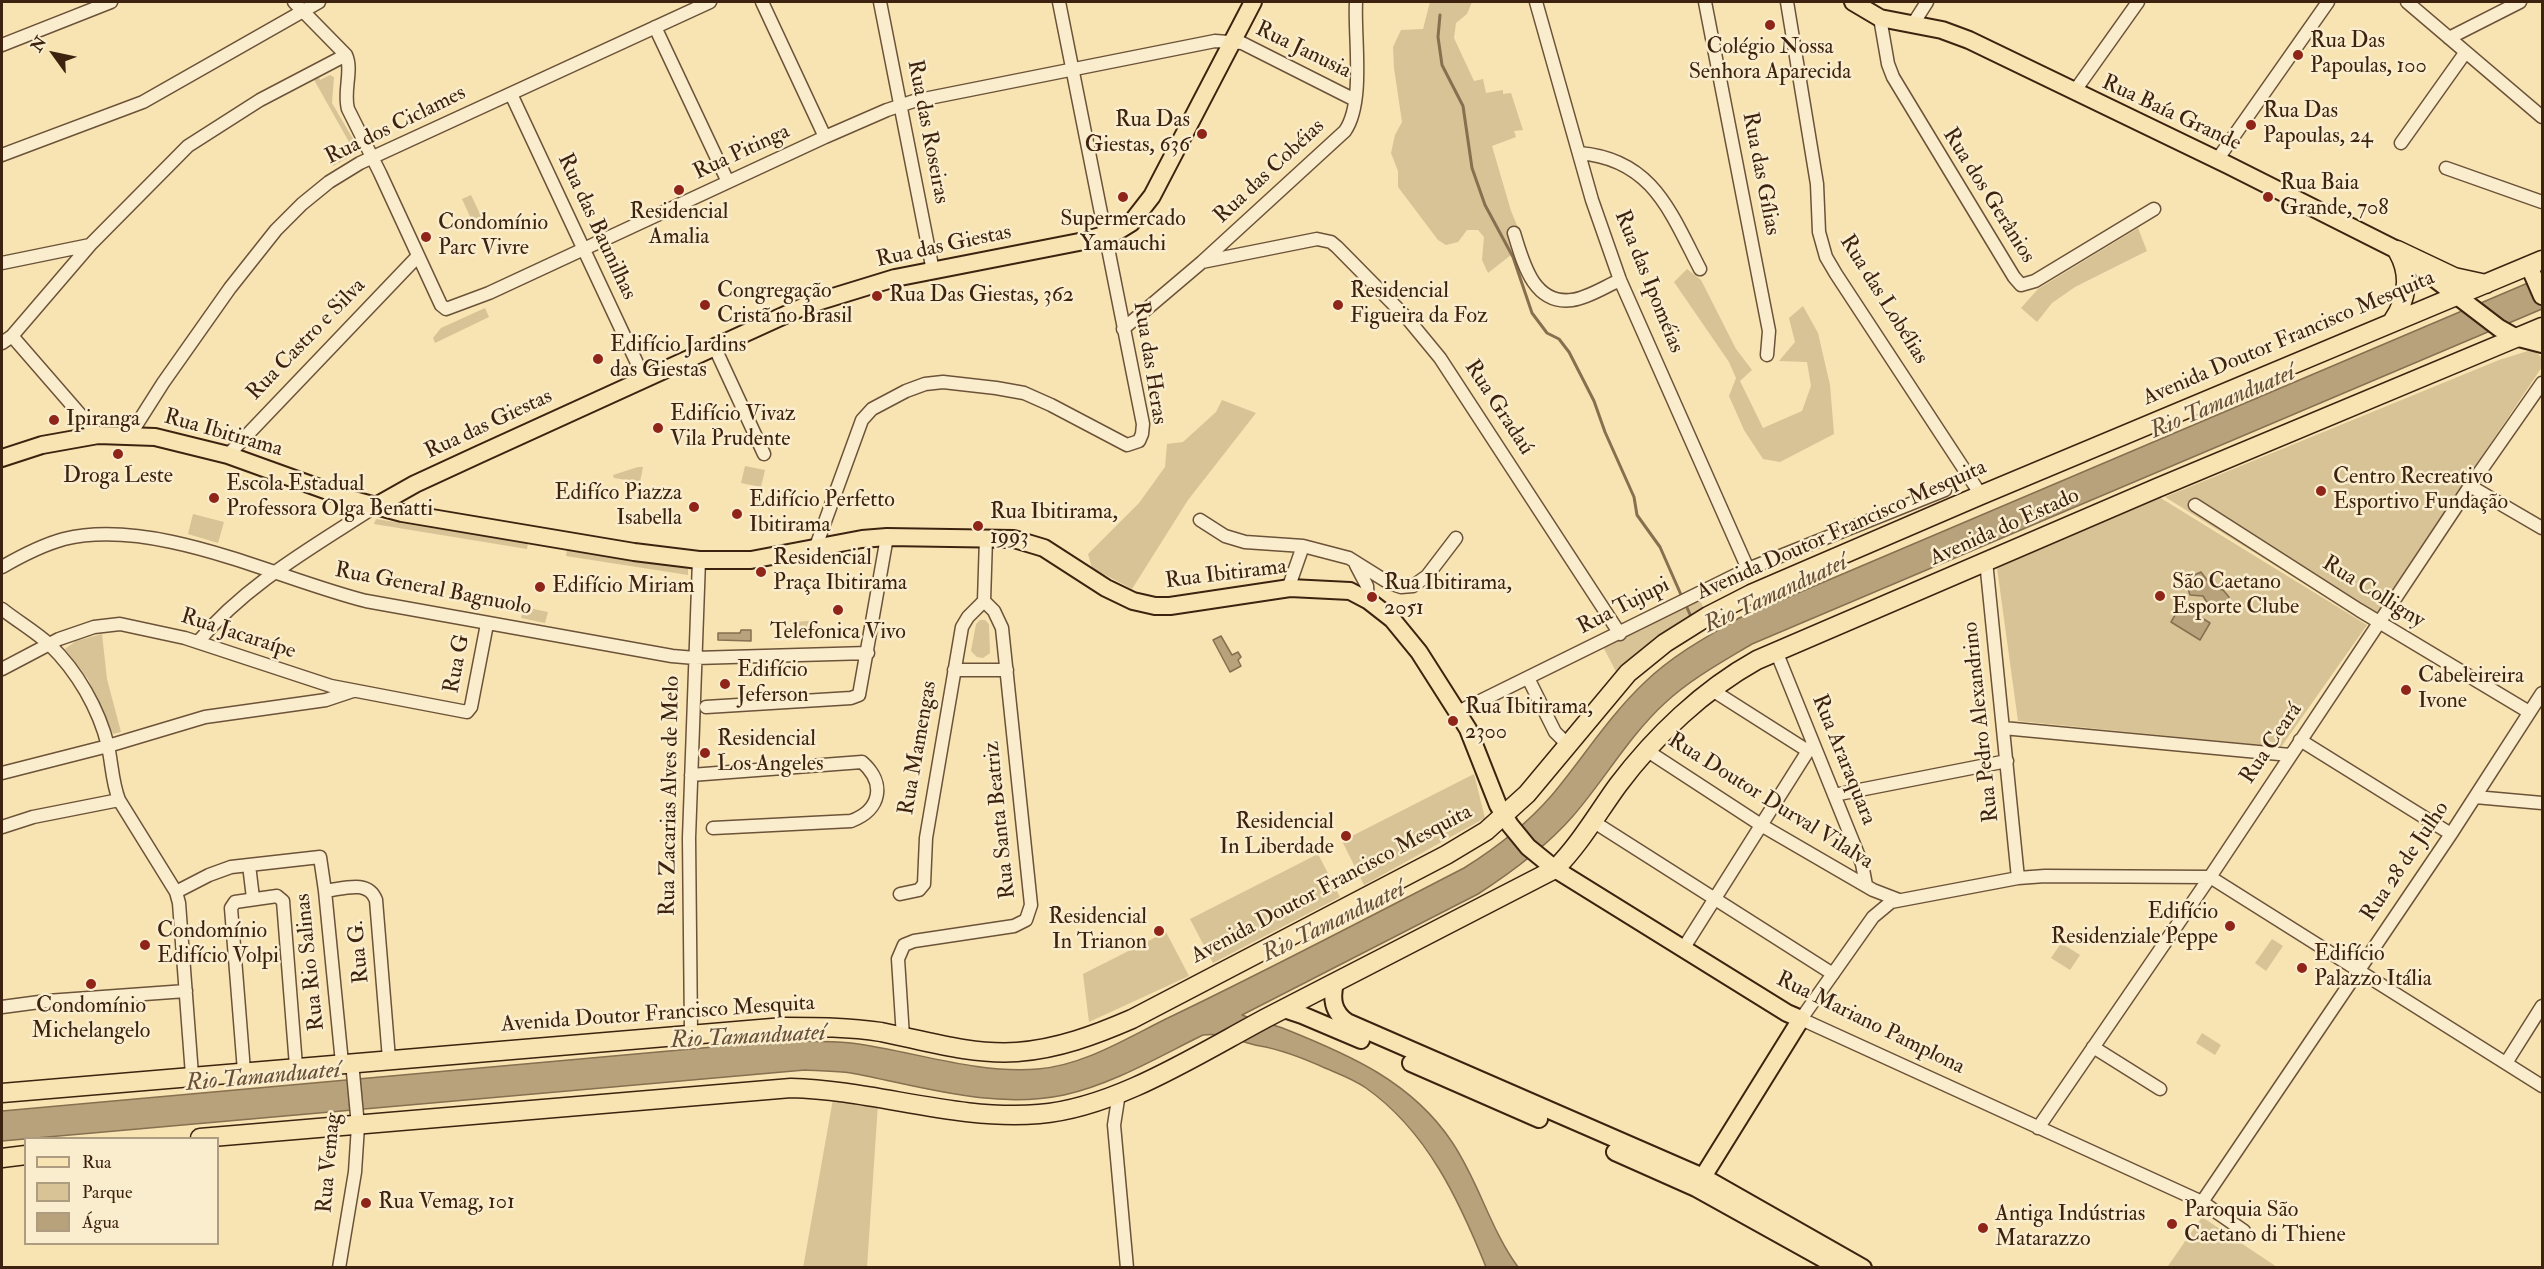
<!DOCTYPE html>
<meta charset="utf-8">
<style>
body{margin:0}
#map{position:relative;width:2544px;height:1269px;overflow:hidden;background:#f7e4b2;font-family:"IM FELL Double Pica",serif}
canvas{display:block}
.frame{position:absolute;inset:0;border:3px solid #3d2210;pointer-events:none}
.legend{position:absolute;left:24px;top:1137px;width:195px;height:108px;box-sizing:border-box;background:#faedcd;border:2px solid #ae9c81;margin:0;padding:8px 10px;list-style:none;font-size:18px;color:#3d2210}
.legend li{display:flex;align-items:center;gap:12px;height:30px}
.legend b{width:30px;border:2px solid #ae9c81}
.north{position:absolute;left:24px;top:24px;width:60px;height:60px;-webkit-text-stroke:4px #faedcd;paint-order:stroke;rotate:303deg;font-size:16px;font-weight:700;line-height:24px;text-align:center;color:#3d2210}
.north::after{content:'';display:block;margin:auto;width:21px;height:27px;background:#3d2210;clip-path:polygon(50% 0,100% 100%,50% 72%,0 100%)}
</style>
<div id="map">
<canvas width="2544" height="1269"></canvas>
<div class="frame"></div>
<ul class="legend">
<li><b style="height:8px;background:#f7e4b2"></b>Rua</li>
<li><b style="height:16px;background:#d7c396"></b>Parque</li>
<li><b style="height:16px;background:#b8a27b"></b>Água</li>
</ul>
<div class="north">N</div>
</div>
<script>
const c = document.querySelector('canvas').getContext('2d');
c.lineJoin = 'round';
function fillPath(path, color) { c.fillStyle = color; c.fill(path, 'evenodd'); }
function strokePath(path, color, width, dash) { c.strokeStyle = color; c.lineWidth = width; c.lineCap = dash ? 'butt' : 'round'; c.setLineDash(dash || []); c.stroke(path); }
function drawText(font, color, halo, rows, align = 'center') {
  c.font = font + ' "IM FELL Double Pica",serif'; c.lineWidth = 5; c.setLineDash([]); c.textBaseline = 'middle'; c.strokeStyle = halo; c.fillStyle = color; for (const [text, x, y, turn = 0] of rows) {
    c.save(); c.translate(x, y); c.rotate((+turn || 0) * Math.PI / 180); c.textAlign = isNaN(turn) ? turn : align; if (halo) c.strokeText(text, 0, 0); c.fillText(text, 0, 0); c.restore();
  }
}
fillPath(new Path2D(`
 M1430,2H1472L1467,14L1456,23L1454,38L1474,81L1483,79L1486,93L1503,90V94L1511,93L1523,130L1514,131L1516,137L1492,146L1511,211L1525,244L1488,273L1482,260L1484,237L1478,230H1467L1458,242L1446,245L1438,240L1398,187V171L1391,153L1395,135L1402,122L1394,68L1393,47L1401,30L1423,29Z
 M318,75L320,80L330,75L334,77L332,103L360,151L333,166L327,155L349,142L313,78Z
 M471,195L481,216L472,221L462,199Z
 M2138,228L2147,251L2075,287L2052,303L2037,322L2021,308L2038,289Z
 M1687,269L1701,280L1736,349L1752,370L1740,381L1763,428L1802,411L1811,386L1807,362L1779,361L1795,342L1789,318L1803,306L1818,333L1830,385L1834,434L1780,462L1763,459L1744,430L1729,396L1736,378L1729,362L1674,282Z
 M485,308L489,317L435,343L433,338L441,328Z
 M2531,350C2540,354 2543,357 2542,367L2369,624L2165,497L2499,360Z
 M1222,400L1256,413L1188,500L1132,589L1092,568L1088,554L1139,503L1165,467L1167,444L1183,442L1216,412Z
 M745,466L765,470L761,487L741,483Z
 M638,467H643L640,482L614,478L613,475Z
 M2159,497L2367,625L2281,747L2018,721L1997,568Z
 M193,514L224,522L218,543L188,534Z
 M376,519L528,543L527,549L374,524Z
 M567,549L688,568V575L566,556Z
 M1696,593L1708,616L1621,681L1601,643Z
 M524,607L548,612L545,623L521,618Z
 M819,620L820,637L796,638L795,622Z
 M980,620H985L989,624L990,653L983,658L977,657L971,651L976,624Z
 M102,634L107,679L121,732L113,734L88,679L65,649L76,641Z
 M1474,774L1485,818L1364,885L1342,841Z
 M1318,854L1340,897L1213,963L1190,919Z
 M1166,932L1189,976L1089,1022L1083,974Z
 M2272,939L2283,946L2266,971L2255,963Z
 M2061,943L2080,955L2070,970L2051,958Z
 M2202,1033L2221,1045L2215,1055L2196,1043Z
 M833,1099L878,1104L867,1267L803,1268Z
 M2202,1217L2277,1267L2170,1268L2168,1266Z`), '#d7c396');
const water = new Path2D(`
 M2542,277V309L1752,644C1722,662 1691,679 1665,703C1629,736 1605,779 1573,816C1546,847 1512,872 1478,894L1242,1015C1255,1021 1271,1023 1285,1029C1350,1055 1412,1082 1452,1142C1479,1182 1490,1229 1518,1267H1486C1459,1200 1427,1131 1366,1088C1353,1079 1339,1074 1325,1068C1303,1058 1283,1050 1260,1046C1239,1042 1225,1032 1203,1035C1158,1057 1113,1084 1064,1095C993,1110 920,1086 851,1073C836,1071 820,1071 805,1070L2,1141V1111L769,1042C797,1041 823,1040 851,1043C914,1051 974,1074 1038,1069C1086,1065 1130,1036 1172,1016C1270,969 1367,918 1464,868C1496,848 1527,824 1552,795C1583,758 1609,716 1645,682C1672,656 1706,637 1739,618Z
 M2201,572L2213,588L2223,590L2229,597L2225,606L2205,609L2208,604L2203,596L2190,595L2187,586L2190,577Z
 M2181,605L2210,623L2200,640L2171,622Z
 M741,630H751V641L718,640V633H740Z
 M1221,636L1232,655L1238,652L1241,657L1238,660L1241,666L1230,672L1213,640Z`);
fillPath(water, '#b8a27b');
strokePath(water, '#876f50', 1.5);
strokePath(new Path2D(`
 M1440,15L1438,37L1442,65L1463,106L1472,168L1485,205L1513,257L1532,313L1547,333L1559,339L1569,352L1594,401L1605,432L1634,497L1637,515L1660,547L1682,597
 M1685,603L1692,619`), '#876f50', 3);
const minor = new Path2D(`
 M294,2L346,55C353,70 343,91 348,109L380,173L441,305L446,309L489,293L825,137L887,110L914,101L1215,41L1242,43L1355,100
 M762,2L825,137
 M880,2L933,271
 M1536,2L1592,200L1620,280L1748,569
 M1705,2L1769,331L1767,355
 M1787,2L1817,184L1819,232L1826,257L1836,274L1981,495
 M2407,2L2542,117
 M1880,18L1888,64L1893,77L2014,277L2021,285L2035,281L2154,209
 M1913,24L1927,2
 M655,27L728,182
 M2449,38L2520,2
 M2,45L111,2
 M2074,92L2138,2
 M511,94L644,378
 M2401,143L2465,53
 M1579,153C1652,159 1670,211 1700,269
 M2,155L143,102L319,2
 M2217,160L2328,2
 M2446,168L2542,202
 M1514,233C1523,262 1533,305 1572,300C1588,298 1606,286 1620,280
 M1202,262L1317,239L1331,242L1337,247L1407,318L1440,358L1620,634
 M2,263L90,245
 M1123,329L1202,262L1345,131C1365,102 1354,37 1356,2
 M12,336L98,435
 M2,343L12,336L90,245L188,146L260,100L346,55
 M714,346L764,454
 M130,435L163,383L230,288L276,230L302,204L329,182L360,163L710,2
 M228,455L418,256
 M2470,486L2542,528
 M2195,505L2359,610L2529,712
 M1200,520L1225,536L1245,542L1303,546L1349,558L1389,583L1401,587L1413,586L1427,576L1456,538
 M815,549L862,420L872,409L906,391L925,384L943,382L996,388L1024,393L1051,405L1127,445L1139,441L1142,434L1143,424L1059,2
 M1986,561L2018,878
 M1356,565L1367,586L1368,600
 M2,567C21,556 42,545 64,539C156,517 275,578 366,601L672,656L695,658L868,653
 M1288,589L1303,546
 M2,609C17,621 36,632 50,645C77,671 99,709 108,746C112,764 112,782 119,800L176,892L179,903L192,1075
 M198,642C246,584 313,547 376,506
 M1776,651L1862,864L1866,885
 M2,669L59,639L94,627L120,624L185,638L331,686L467,712L471,707L487,624
 M954,670H1007
 M1528,678L1555,732L1568,745
 M1712,690L1808,751
 M706,707L851,698L859,695L887,537
 M1458,712L1748,569L1945,490
 M2003,728L2290,755
 M2300,740L2451,834
 M1646,750L1761,825L1873,890L1899,900
 M2,773L108,746L205,717L326,700L353,691
 M691,775L862,762C886,783 881,810 851,821L713,828
 M1834,795L2007,761
 M2475,797L2542,803
 M1594,822L1833,974
 M2,827L33,817L119,800
 M249,865L253,898
 M2210,877L2045,876L2018,878L1891,902L1873,917L1801,1019L2202,1202L2244,1231
 M2210,877L2542,1086
 M325,891C343,889 368,879 376,900L389,1059
 M176,892L209,875L231,867L320,857L325,891L342,1063
 M900,894L919,890L924,884L926,838L962,627L968,617L984,601
 M1683,949L1813,743
 M2,1007L47,1001L186,991
 M691,1033L689,838L699,560
 M903,1037L898,959L904,945L914,941L1014,926L1026,920L1031,905L1002,628L994,611L984,601L986,538
 M2093,1047L2160,1089
 M2506,1063L2542,1006
 M244,1071L231,908L235,902L277,896L283,901L296,1066
 M1119,1093L1114,1125L1127,1268
 M2038,1128L2210,877L2470,486L2542,383
 M2202,1202L2451,834L2542,693
 M339,1268L355,1172L358,1126L352,1062`);
const major = new Path2D(`
 M1853,2L1880,18L1942,30L1969,40L2228,165L2397,250L2499,328L2515,337L2542,344
 M2529,266L2542,296
 M2,458L42,445L98,435L155,437L228,455L350,499L402,513L634,552L699,560H751L862,539L887,537L1014,539L1044,548L1106,588L1133,601L1155,606H1170L1290,588L1350,591L1369,601L1392,619L1419,652L1468,729L1498,805L1510,825L1528,847L1555,869L1787,1013L1801,1019L1696,1188
 M376,506L415,484L480,454L807,305L895,278L1079,242L1118,231L1131,223L1152,196L1253,2
 M1335,983C1331,999 1333,1012 1347,1022L1703,1177L1863,1268
 M1284,1009L1302,1015L1361,1040
 M1411,1063L1539,1119
 M1615,1152L1696,1188L1840,1268`);
const highway = new Path2D(`
 M2397,250L2454,277L2486,284
 M2392,322C2407,300 2411,275 2398,252
 M2,1093L784,1027C817,1027 849,1027 881,1032C926,1041 971,1055 1017,1052C1058,1049 1095,1035 1132,1019L1446,855L1486,831L1527,794L1628,673L1665,643L1708,616L1751,594L1981,495L2542,260
 M200,1138L791,1088C874,1090 956,1121 1039,1114C1116,1108 1200,1053 1268,1017C1363,968 1459,919 1555,869C1580,844 1597,814 1618,785C1655,736 1703,690 1757,660L2157,488L2542,327
 M2,1158L26,1155`);
strokePath(minor, '#6c5238', 15);
strokePath(major, '#3d2210', 20);
strokePath(highway, '#3d2210', 21);
strokePath(minor, '#faedcd', 12);
strokePath(major, '#f7e4b2', 16);
strokePath(highway, '#f7e4b2', 18);
for (const [x, y, r, color] of [
 [1770,25,6,"#8f2418"],
 [2298,55,6,"#8f2418"],
 [2251,125,6,"#8f2418"],
 [1202,134,6,"#8f2418"],
 [679,190,6,"#8f2418"],
 [1123,197,6,"#8f2418"],
 [2268,197,6,"#8f2418"],
 [426,237,6,"#8f2418"],
 [877,296,6,"#8f2418"],
 [705,305,6,"#8f2418"],
 [1338,305,6,"#8f2418"],
 [598,359,6,"#8f2418"],
 [54,420,6,"#8f2418"],
 [658,428,6,"#8f2418"],
 [118,454,6,"#8f2418"],
 [2321,491,6,"#8f2418"],
 [214,498,6,"#8f2418"],
 [694,507,6,"#8f2418"],
 [737,514,6,"#8f2418"],
 [978,526,6,"#8f2418"],
 [761,572,6,"#8f2418"],
 [540,587,6,"#8f2418"],
 [2160,596,6,"#8f2418"],
 [1372,597,6,"#8f2418"],
 [838,610,6,"#8f2418"],
 [725,684,6,"#8f2418"],
 [2406,690,6,"#8f2418"],
 [1453,721,6,"#8f2418"],
 [705,753,6,"#8f2418"],
 [1346,836,6,"#8f2418"],
 [2230,926,6,"#8f2418"],
 [1159,931,6,"#8f2418"],
 [145,945,6,"#8f2418"],
 [2302,968,6,"#8f2418"],
 [91,984,6,"#8f2418"],
 [366,1203,6,"#8f2418"],
 [2172,1224,6,"#8f2418"],
 [1983,1228,6,"#8f2418"]
]) { const dot = new Path2D(); dot.arc(x, y, r, 0, 2 * Math.PI); c.fillStyle = color; c.fill(dot); strokePath(dot, '#faedcd', 2); }
drawText('22px', '#3d2210', '#faedcd', [
 ["Rua Das",2310,42],
 ["Papoulas, 100",2310,67],
 ["Colégio Nossa",1770,48,"center"],
 ["Senhora Aparecida",1770,73,"center"],
 ["Rua Das",2263,112],
 ["Papoulas, 24",2263,137],
 ["Rua Das",1190,121,"right"],
 ["Giestas, 636",1190,146,"right"],
 ["Rua Baia",2280,184],
 ["Grande, 708",2280,209],
 ["Residencial",679,213,"center"],
 ["Amalia",679,238,"center"],
 ["Supermercado",1123,220,"center"],
 ["Yamauchi",1123,245,"center"],
 ["Condomínio",438,224],
 ["Parc Vivre",438,249],
 ["Congregação",717,292],
 ["Cristã no Brasil",717,317],
 ["Residencial",1350,292],
 ["Figueira da Foz",1350,317],
 ["Rua Das Giestas, 362",889,296],
 ["Edifício Jardins",610,346],
 ["das Giestas",610,371],
 ["Edifício Vivaz",670,415],
 ["Vila Prudente",670,440],
 ["Ipiranga",66,420],
 ["Droga Leste",118,477,"center"],
 ["Centro Recreativo",2333,478],
 ["Esportivo Fundação",2333,503],
 ["Escola Estadual",226,485],
 ["Professora Olga Benatti",226,510],
 ["Edifíco Piazza",682,494,"right"],
 ["Isabella",682,519,"right"],
 ["Edifício Perfetto",749,501],
 ["Ibitirama",749,526],
 ["Rua Ibitirama,",990,513],
 ["1993",990,538],
 ["Residencial",773,559],
 ["Praça Ibitirama",773,584],
 ["São Caetano",2172,583],
 ["Esporte Clube",2172,608],
 ["Rua Ibitirama,",1384,584],
 ["2051",1384,609],
 ["Edifício Miriam",552,587],
 ["Telefonica Vivo",838,633,"center"],
 ["Edifício",737,671],
 ["Jeferson",737,696],
 ["Cabeleireira",2418,677],
 ["Ivone",2418,702],
 ["Rua Ibitirama,",1465,708],
 ["2300",1465,733],
 ["Residencial",717,740],
 ["Los Angeles",717,765],
 ["Residencial",1334,823,"right"],
 ["In Liberdade",1334,848,"right"],
 ["Edifício",2218,913,"right"],
 ["Residenziale Peppe",2218,938,"right"],
 ["Residencial",1147,918,"right"],
 ["In Trianon",1147,943,"right"],
 ["Condomínio",157,932],
 ["Edifício Volpi",157,957],
 ["Edifício",2314,955],
 ["Palazzo Itália",2314,980],
 ["Condomínio",91,1007,"center"],
 ["Michelangelo",91,1032,"center"],
 ["Rua Vemag, 101",378,1203],
 ["Paroquia São",2184,1211],
 ["Caetano di Thiene",2184,1236],
 ["Antiga Indústrias",1995,1215],
 ["Matarazzo",1995,1240]
], 'left');
drawText('22px', '#3d2210', '#faedcd', [
 ["Rua Janusia",1303,51,26],
 ["Rua Baía Grande",2171,114,25],
 ["Rua dos Ciclames",396,126,-26],
 ["Rua das Roseiras",927,132,79],
 ["Rua Pitinga",742,153,-25],
 ["Rua das Cobéias",1270,172,-43],
 ["Rua das Gílias",1760,174,79],
 ["Rua dos Gerânios",1988,196,58],
 ["Rua das Baunilhas",596,227,65],
 ["Rua das Giestas",944,247,-12],
 ["Rua das Ipoméias",1648,282,68],
 ["Rua das Lobélias",1883,300,58],
 ["Avenida Doutor Francisco Mesquita",2289,339,-23],
 ["Rua Castro e Silva",307,340,-46],
 ["Rua das Heras",1149,363,81],
 ["Rua Gradaú",1498,408,57],
 ["Rua das Giestas",489,425,-25],
 ["Rua Ibitirama",223,434,16],
 ["Avenida do Estado",2005,528,-24],
 ["Avenida Doutor Francisco Mesquita",1842,531,-24],
 ["Rua Ibitirama",1226,575,-7],
 ["Rua General Bagnuolo",433,590,11],
 ["Rua Colligny",2373,593,32],
 ["Rua Tujupi",1624,607,-27],
 ["Rua Jacaraípe",238,635,18],
 ["Rua G",458,664,-79],
 ["Rua Pedro Alexandrino",1982,722,-96],
 ["Rua Ceará",2272,744,-56],
 ["Rua Mamengas",919,748,-80],
 ["Rua Araraquara",1843,760,68],
 ["Rua Zacarias Alves de Melo",671,796,-89],
 ["Rua Doutor Durval Vilalva",1770,802,32],
 ["Rua Santa Beatriz",1001,820,-96],
 ["Rua 28 de Julho",2406,862,-56],
 ["Avenida Doutor Francisco Mesquita",1332,885,-28],
 ["Rua G.",360,952,-95],
 ["Rua Rio Salinas",311,962,-96],
 ["Avenida Doutor Francisco Mesquita",658,1015,-4],
 ["Rua Mariano Pamplona",1870,1024,26],
 ["Rua Vemag",330,1163,-85]
]);
drawText('italic 24px', '#684f35', '#faedcd', [
 ["Rio Tamanduateí",2223,403,-23],
 ["Rio Tamanduateí",1776,595,-25],
 ["Rio Tamanduateí",1334,923,-26],
 ["Rio Tamanduateí",748,1038,-3],
 ["Rio Tamanduateí",263,1078,-5]
]);
</script>
